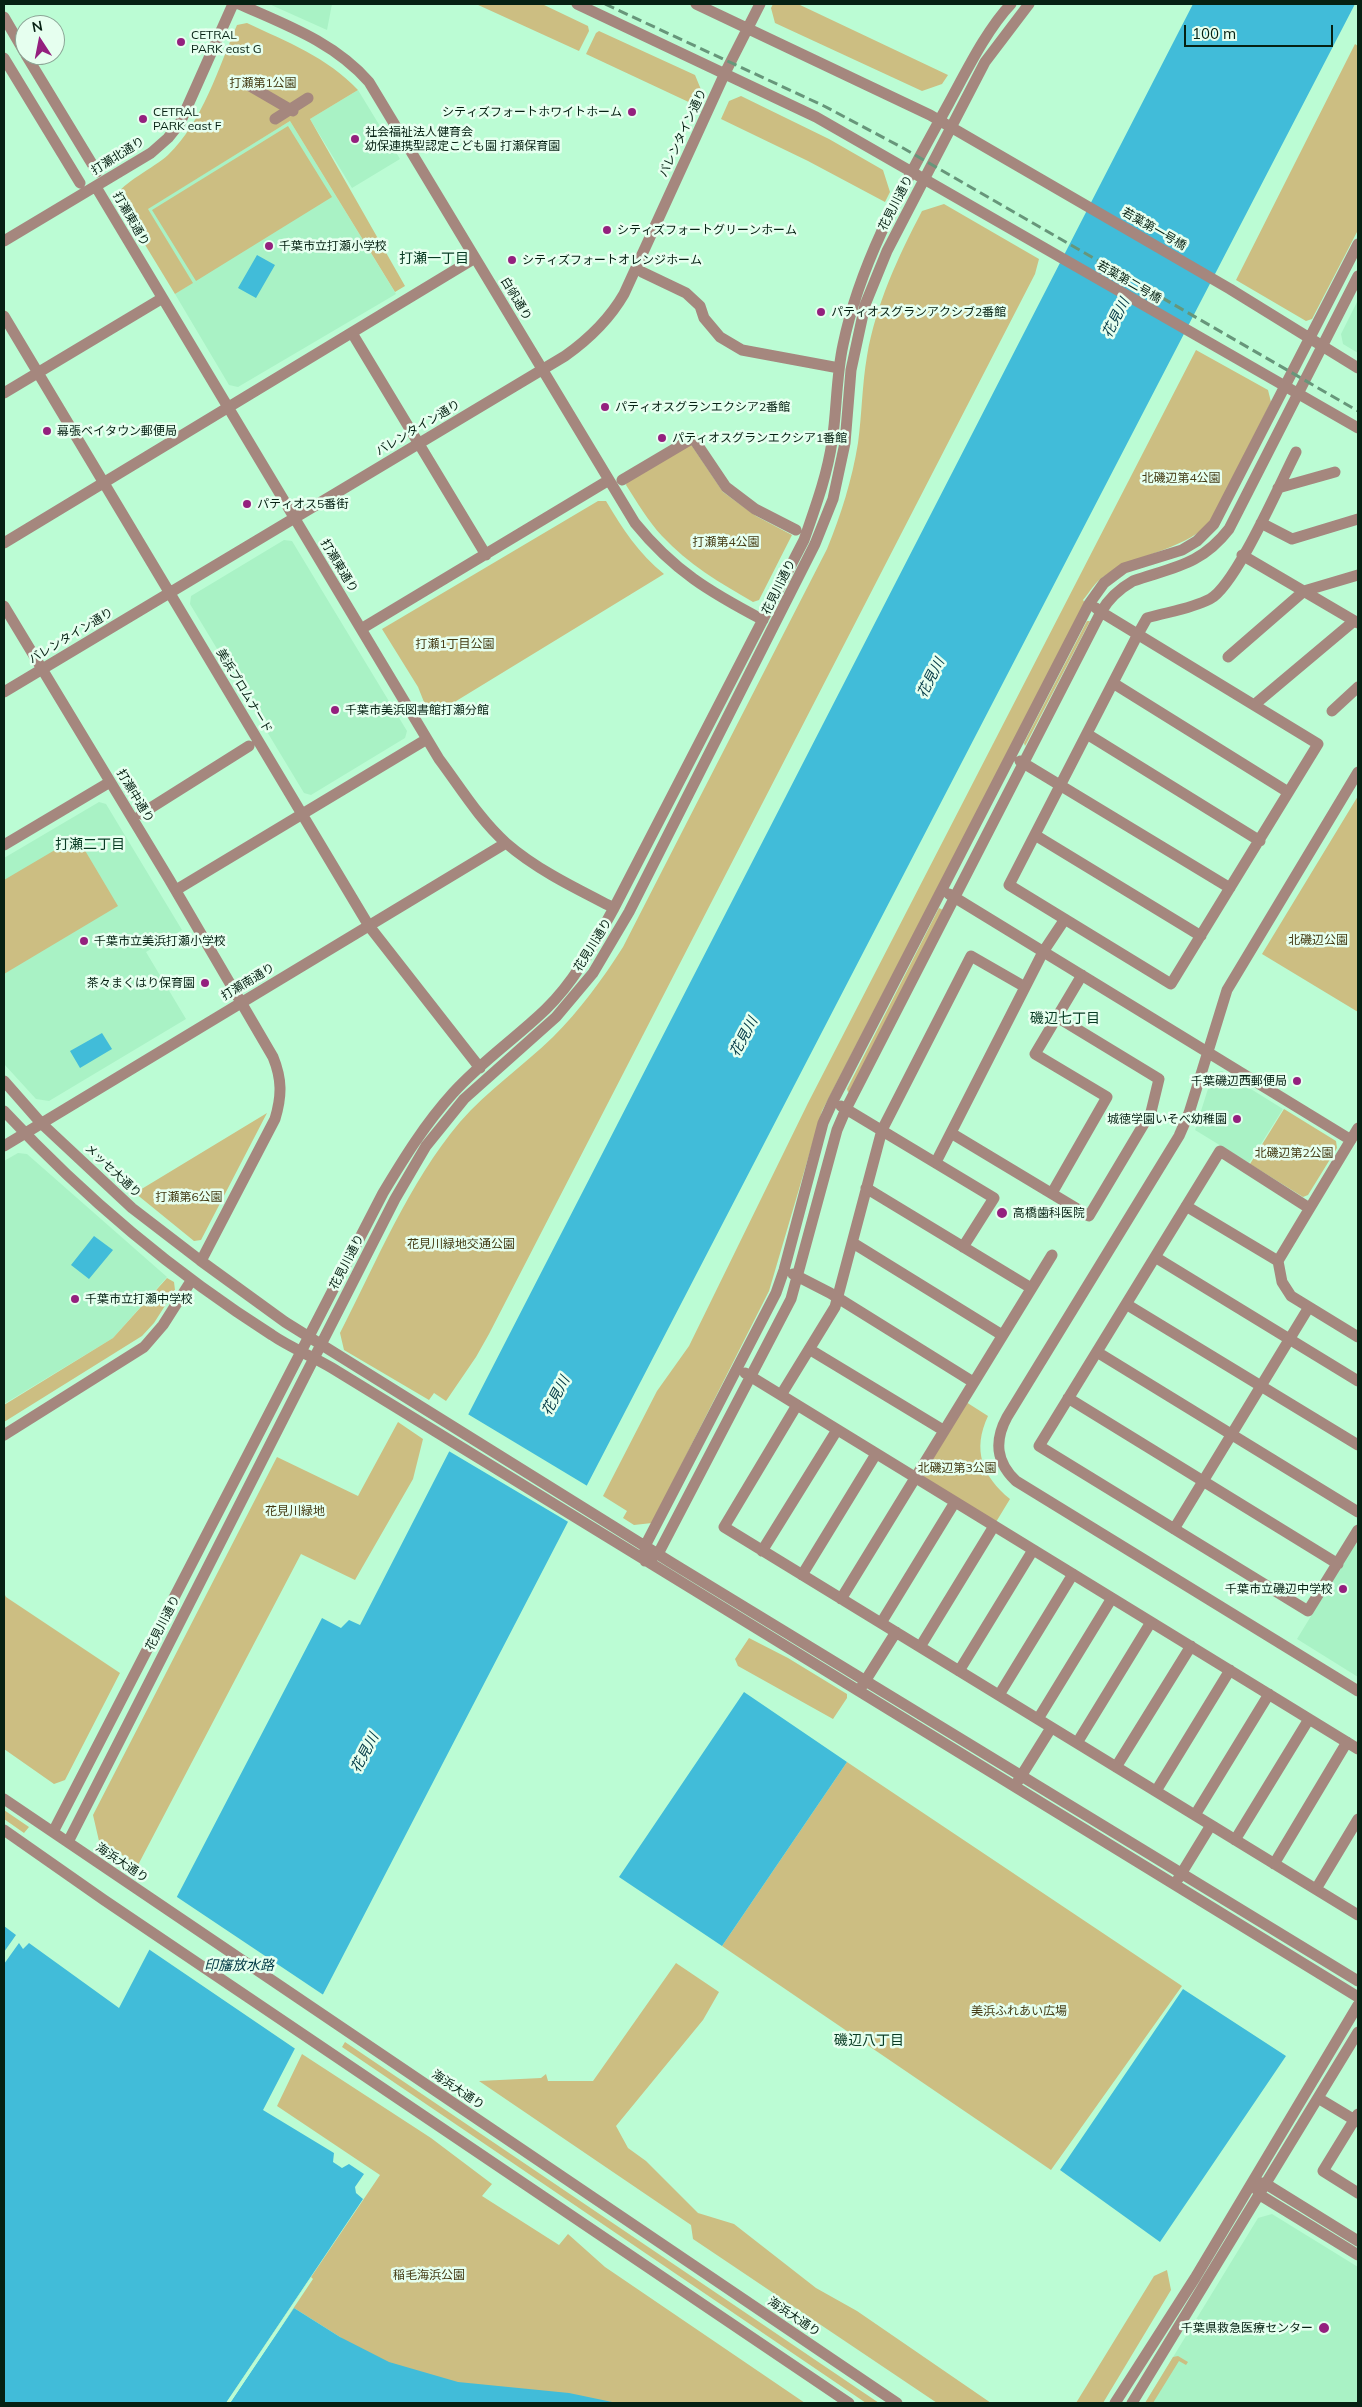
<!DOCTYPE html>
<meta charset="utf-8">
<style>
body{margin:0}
#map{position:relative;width:1362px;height:2407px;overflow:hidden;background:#bbfcd4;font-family:Mulish,sans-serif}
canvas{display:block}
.frame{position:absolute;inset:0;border:5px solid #062113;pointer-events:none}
.north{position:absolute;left:15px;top:15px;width:50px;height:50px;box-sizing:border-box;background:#e6ffef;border:1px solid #8ca697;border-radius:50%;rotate:349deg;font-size:14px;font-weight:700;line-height:20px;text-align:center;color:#062113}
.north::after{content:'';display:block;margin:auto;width:18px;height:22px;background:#94207e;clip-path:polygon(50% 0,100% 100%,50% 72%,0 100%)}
.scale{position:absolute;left:1184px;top:25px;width:149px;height:22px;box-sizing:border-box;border:2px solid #062113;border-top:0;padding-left:6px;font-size:15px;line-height:18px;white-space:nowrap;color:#062113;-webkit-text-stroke:4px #e6ffef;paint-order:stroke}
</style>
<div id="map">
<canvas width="1362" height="2407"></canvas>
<div class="frame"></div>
<div class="north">N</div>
<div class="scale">100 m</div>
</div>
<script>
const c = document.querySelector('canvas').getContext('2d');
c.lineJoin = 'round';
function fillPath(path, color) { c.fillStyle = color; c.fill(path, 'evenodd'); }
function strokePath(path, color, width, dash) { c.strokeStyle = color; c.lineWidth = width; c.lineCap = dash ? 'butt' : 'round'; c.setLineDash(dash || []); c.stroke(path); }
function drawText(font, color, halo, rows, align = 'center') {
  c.font = font + ' Mulish,"Noto Sans JP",sans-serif'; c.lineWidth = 5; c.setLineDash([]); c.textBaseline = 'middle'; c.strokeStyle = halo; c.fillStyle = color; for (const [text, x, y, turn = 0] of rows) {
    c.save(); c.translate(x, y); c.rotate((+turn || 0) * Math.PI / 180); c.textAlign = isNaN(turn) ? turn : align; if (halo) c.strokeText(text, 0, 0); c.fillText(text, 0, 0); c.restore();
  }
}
fillPath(new Path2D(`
 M269,4H332L327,30Z
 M358,90L400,159L352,188L310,119Z
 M290,121L396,294L238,387L229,385L175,294L192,283L147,209Z
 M1358,300V353L1343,344L1341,334Z
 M284,540L292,541L407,731L405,738L311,795L304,793L190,604L191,596Z
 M99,802L106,804L182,930L146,952L186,1019L49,1101L36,1099L4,1064V858Z
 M1222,1071L1283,1109L1249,1163L1195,1130L1213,1073Z
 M18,1153L27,1154L167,1277L113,1338L4,1404V1161Z
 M1358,1539V1677L1297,1639Z
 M1272,2214L1358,2267V2403H1145L1258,2218Z`), '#a9f2c5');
fillPath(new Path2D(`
 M476,4H542L588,26L589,31L579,51Z
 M773,4H798L948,75L942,84L922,91L775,23L771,8Z
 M247,23C287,42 327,57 358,90L310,119L405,286L395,292L290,121L148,209L193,283L175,294L116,197C121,183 154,168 168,155C203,121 218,69 237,25Z
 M599,31L695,75L702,92L695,105L586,54L596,33Z
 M1355,44L1358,46V230L1312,319L1306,321L1236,280Z
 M741,96L829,139L883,170L890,192L885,202L808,161L721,119L729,101Z
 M288,126L332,197L196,281L152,210Z
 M944,204L1039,259L1035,274L489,1334L476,1357L446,1401L434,1393L429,1400L344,1350L340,1333C376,1263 409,1182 460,1122C488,1090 523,1066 553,1037C580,1010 602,980 623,947L827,549C841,515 852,480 858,443C862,414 862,385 867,356C876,304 898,257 922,211Z
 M1196,350L1268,390L1271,402L1209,524C1179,552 1137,553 1103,577C1095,582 1089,593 1083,600L1085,603L822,1111L769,1291L652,1523L634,1525L623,1518L627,1511L603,1496L657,1391L689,1346L808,1103Z
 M690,443L723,492L756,516L792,535L759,600L753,602C720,583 688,564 662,536C648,521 637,502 626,485L627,482Z
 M598,501H606C622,528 639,554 664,574L430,717L418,687L382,629Z
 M1087,621H1090L1025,746L1024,743Z
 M1358,796V1012L1262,954Z
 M77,837L118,906L4,974V880Z
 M939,908L943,910L851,1091L848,1092L847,1089Z
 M1284,1109L1336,1141L1337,1148L1308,1195L1303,1197L1250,1164Z
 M267,1113L201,1240L194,1241L135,1193Z
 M167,1278L174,1282L175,1290L154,1323L142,1336L4,1422V1405L113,1338Z
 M966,1402L988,1416C972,1450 982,1476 1010,1499L996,1522L924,1478L923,1473Z
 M398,1422L423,1439L413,1479L355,1580L301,1554L138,1865L99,1841L93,1815L277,1457L358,1496Z
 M4,1593L6,1597L120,1673L65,1780L54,1784L4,1749Z
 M749,1638L788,1658L847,1694V1698L833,1719L738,1666L735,1659Z
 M847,1762L1182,1986L1051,2170L722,1946Z
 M4,1810L29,1827L24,1833L4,1819Z
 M676,1963L719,1992L703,2020L616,2126L628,2148L646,2161L698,2213L734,2224L816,2288L857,2311L991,2403H937L693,2239L691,2225L479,2081L541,2078L546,2074L548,2081H593Z
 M345,2042L879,2403H866L342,2047Z
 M302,2054L431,2138L492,2184L482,2196L559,2245L568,2234L605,2267L805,2403H427L340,2337L294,2308L226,2403L380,2175L277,2106Z
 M1167,2270L1171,2290L1103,2403H1076L1154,2276Z
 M1178,2356L1188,2362L1186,2365L1179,2361L1153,2403H1145L1173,2357Z`), '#ccbe82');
fillPath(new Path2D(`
 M1193,4H1355L263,2110L334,2153L333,2162L342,2168L349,2164L364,2174L355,2187L356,2193L363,2199L226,2403H4V1964L19,1943L23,1949L29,1943L119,2008L322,1618L341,1628L349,1620L360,1625Z
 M257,255L275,265L256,298L238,288Z
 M102,1033L112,1049L80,1068L70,1051Z
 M94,1236L113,1250L89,1279L71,1265Z
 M744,1692L847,1762L722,1946L619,1877Z
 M4,1926L16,1935L4,1952Z
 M1183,1989L1286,2056L1160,2242L1060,2170Z
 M294,2308L340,2337L389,2362L458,2382L569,2393L617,2403H230Z`), '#41bcd9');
fillPath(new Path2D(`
 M466,1413L589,1487L570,1523L447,1450L462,1421L541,1469L462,1421Z
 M174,1895L325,1996L297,2050L147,1948Z
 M311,2277L313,2279L230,2403H226Z`), '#bbfcd4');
strokePath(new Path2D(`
 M239,4C286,25 334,42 369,82L635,523C674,571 710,592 763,620
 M577,4L816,117L1358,428
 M696,4L930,115L1230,289L1358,368
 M4,17L25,53
 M26,55L97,172
 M4,58L80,183
 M250,86L293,111
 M275,119L308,98
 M96,187L439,759C460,787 480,820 506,843C537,870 577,889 614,908
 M4,241L151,153L168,138L180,123L233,4
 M1358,244L1214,524L1197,541L1182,550L1124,568L1104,583L1089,604L833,1101L823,1123L784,1270L776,1293L645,1546V1561L658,1554L791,1299L837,1130L846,1109L1101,612C1109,598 1119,589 1133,581C1174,567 1201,565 1229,529L1358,276
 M642,272L686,293L700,306L704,318L720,337L742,350L839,368
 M4,316L369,926L480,1068
 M352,333L486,555
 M4,393L161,299
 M622,480L693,438L726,487L755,509L796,530
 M1278,488L1335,472
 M1261,523L1292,539L1358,519
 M4,543L475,258
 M1242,555L1358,623
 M4,606L169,879L273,1057C282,1079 282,1096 275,1119L201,1261
 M1096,608L1101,612L1318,744L1171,984L1009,885L1138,634L1147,618C1167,612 1191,609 1210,599C1236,585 1280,483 1296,452
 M361,629L609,480
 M1228,657L1304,591L1358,575
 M1113,683L1288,792
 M4,692L565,356C589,339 609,320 624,294L725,73L760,4
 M1254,705L1354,621
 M1332,711L1358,687
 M1087,734L1260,841
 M1020,761L1230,888
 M1358,772L1227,990L1189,1113L1179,1136L1007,1417C994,1441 996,1462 1016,1481L1358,1691
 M141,814L249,746
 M1035,835L1201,936
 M4,845L110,782
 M176,890L427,739
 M949,894L1351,1140
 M4,1081L41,1123L132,1208L201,1261L285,1322L672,1563L1358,1981
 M841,1106L994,1198L963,1247
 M4,1111C84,1197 173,1272 272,1335C291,1348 312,1356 332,1368L1358,1997
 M1358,1128L1278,1261L1282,1282L1291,1296L1358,1337
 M951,1133L1089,1216L1151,1112L1159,1079L1057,1017L1082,975
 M4,1146L506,843
 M936,1162L1043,952L1065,919
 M866,1188L1031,1288
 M1052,1193L1107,1097L1035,1054L1057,1017
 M1186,1206L1278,1261
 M1309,1208L1220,1151L1039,1446L1308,1611L1358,1530
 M853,1243L1002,1335
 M1155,1257L1358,1381
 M793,1274L830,1293L973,1382
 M1126,1304L1358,1445
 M809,1349L943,1430
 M1097,1352L1358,1512
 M745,1373L1358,1749
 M781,1395L835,1307L882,1130L971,956L1025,987
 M1068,1398L1338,1564
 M797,1405L724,1527L1358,1915
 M4,1435L144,1347L163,1325L191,1281
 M1174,1529L1309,1307
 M762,1551L837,1430
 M802,1575L876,1454
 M841,1599L1052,1255
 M881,1623L955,1502
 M920,1647L994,1526
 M959,1671L1033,1550
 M862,1686L896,1632
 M999,1695L1073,1574
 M1038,1719L1112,1598
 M1077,1743L1151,1622
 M1116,1767L1191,1646
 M1018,1781L1051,1728
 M1156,1791L1230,1670
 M4,1799L897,2403
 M1195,1815L1269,1694
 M4,1830L104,1900L849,2403
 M53,1832L383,1193C404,1158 425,1124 453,1093C481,1062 516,1038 546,1009C576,980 594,944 614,908L804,540C815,508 827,476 832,442C837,410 836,377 843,345C861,258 907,180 949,103C966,72 987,29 1011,4
 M1235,1840L1309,1719
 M68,1842L395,1199L426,1146L464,1099L556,1017L593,973L629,912L815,544L833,499L845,443L851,370L865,305L887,251L985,62L1029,4
 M1274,1864L1347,1742
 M1178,1879L1211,1825
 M1316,1889L1358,1819
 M1318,2098L1358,2122
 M1358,2114L1323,2171L1358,2193
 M1261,2183L1266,2184L1358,2241
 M1257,2190L1260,2195L1358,2255
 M1115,2403L1195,2278L1358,2005
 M1132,2403L1358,2032`), '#a5877e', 11);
strokePath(new Path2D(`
 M605,4L824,106L903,148L1358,411`), '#67967a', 3, [10, 5]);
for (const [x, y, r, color] of [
 [181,42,5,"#94207e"],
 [632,112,5,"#94207e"],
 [143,119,5,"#94207e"],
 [355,139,5,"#94207e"],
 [607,230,5,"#94207e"],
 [269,246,5,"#94207e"],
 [512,260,5,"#94207e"],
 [821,312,5,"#94207e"],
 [605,407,5,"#94207e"],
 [47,431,5,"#94207e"],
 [662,438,5,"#94207e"],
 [247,504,5,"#94207e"],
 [335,710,5,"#94207e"],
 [84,941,5,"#94207e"],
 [205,983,5,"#94207e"],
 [1297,1081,5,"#94207e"],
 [1237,1119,5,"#94207e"],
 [1002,1213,6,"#94207e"],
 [75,1299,5,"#94207e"],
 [1343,1589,5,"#94207e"],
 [1324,2328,6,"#94207e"]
]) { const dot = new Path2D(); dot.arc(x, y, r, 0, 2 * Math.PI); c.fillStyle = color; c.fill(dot); strokePath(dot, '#e6ffef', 2); }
drawText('12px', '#062113', '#e6ffef', [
 ["CETRAL",191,35],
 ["PARK east G",191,49],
 ["CETRAL",153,112],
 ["PARK east F",153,126],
 ["シティズフォートホワイトホーム",622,112,"right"],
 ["社会福祉法人健育会",365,132],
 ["幼保連携型認定こども園 打瀬保育園",365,146],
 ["シティズフォートグリーンホーム",617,230],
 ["千葉市立打瀬小学校",279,246],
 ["シティズフォートオレンジホーム",522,260],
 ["パティオスグランアクシブ2番館",831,312],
 ["パティオスグランエクシア2番館",615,407],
 ["幕張ベイタウン郵便局",57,431],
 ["パティオスグランエクシア1番館",672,438],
 ["パティオス5番街",257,504],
 ["千葉市美浜図書館打瀬分館",345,710],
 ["千葉市立美浜打瀬小学校",94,941],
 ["茶々まくはり保育園",195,983,"right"],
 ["千葉磯辺西郵便局",1287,1081,"right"],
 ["城徳学園いそべ幼稚園",1227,1119,"right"],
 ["高橋歯科医院",1013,1213],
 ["千葉市立打瀬中学校",85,1299],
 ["千葉市立磯辺中学校",1333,1589,"right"],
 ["千葉県救急医療センター",1313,2328,"right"]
], 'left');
drawText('12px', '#433a13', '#e6ffef', [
 ["打瀬第1公園",263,83],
 ["北磯辺第4公園",1181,478],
 ["打瀬第4公園",726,542],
 ["打瀬1丁目公園",455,644],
 ["北磯辺公園",1318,940],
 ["北磯辺第2公園",1294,1153],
 ["打瀬第6公園",189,1197],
 ["花見川緑地交通公園",461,1244],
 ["北磯辺第3公園",957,1468],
 ["花見川緑地",295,1511],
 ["美浜ふれあい広場",1019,2011],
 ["稲毛海浜公園",429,2275]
]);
drawText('12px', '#062113', '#e6ffef', [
 ["バレンタイン通り",683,133,-65],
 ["打瀬北通り",118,156,-32],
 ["花見川通り",896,203,-63],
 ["打瀬東通り",131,219,60],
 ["若葉第一号橋",1154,229,30],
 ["若葉第二号橋",1129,282,30],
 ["白帆通り",516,299,59],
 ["バレンタイン通り",418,428,-31],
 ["打瀬東通り",339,566,59],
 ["花見川通り",779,587,-64],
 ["バレンタイン通り",71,636,-31],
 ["美浜プロムナード",244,691,59],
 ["打瀬中通り",135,796,59],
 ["花見川通り",593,945,-58],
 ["打瀬南通り",248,982,-31],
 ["メッセ大通り",113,1171,43],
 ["花見川通り",347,1262,-63],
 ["花見川通り",163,1623,-63],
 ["海浜大通り",122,1863,34],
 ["海浜大通り",458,2090,34],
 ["海浜大通り",794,2317,34]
]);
drawText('14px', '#083b23', '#e6ffef', [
 ["打瀬一丁目",434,259],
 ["打瀬二丁目",90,845],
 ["磯辺七丁目",1065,1019],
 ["磯辺八丁目",869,2041]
]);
drawText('italic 14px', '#003844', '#e6ffef', [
 ["花見川",1116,318,-63],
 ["花見川",931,678,-63],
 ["花見川",744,1037,-62],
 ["花見川",556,1396,-62],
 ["花見川",365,1753,-62],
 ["印旛放水路",239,1966]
]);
</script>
